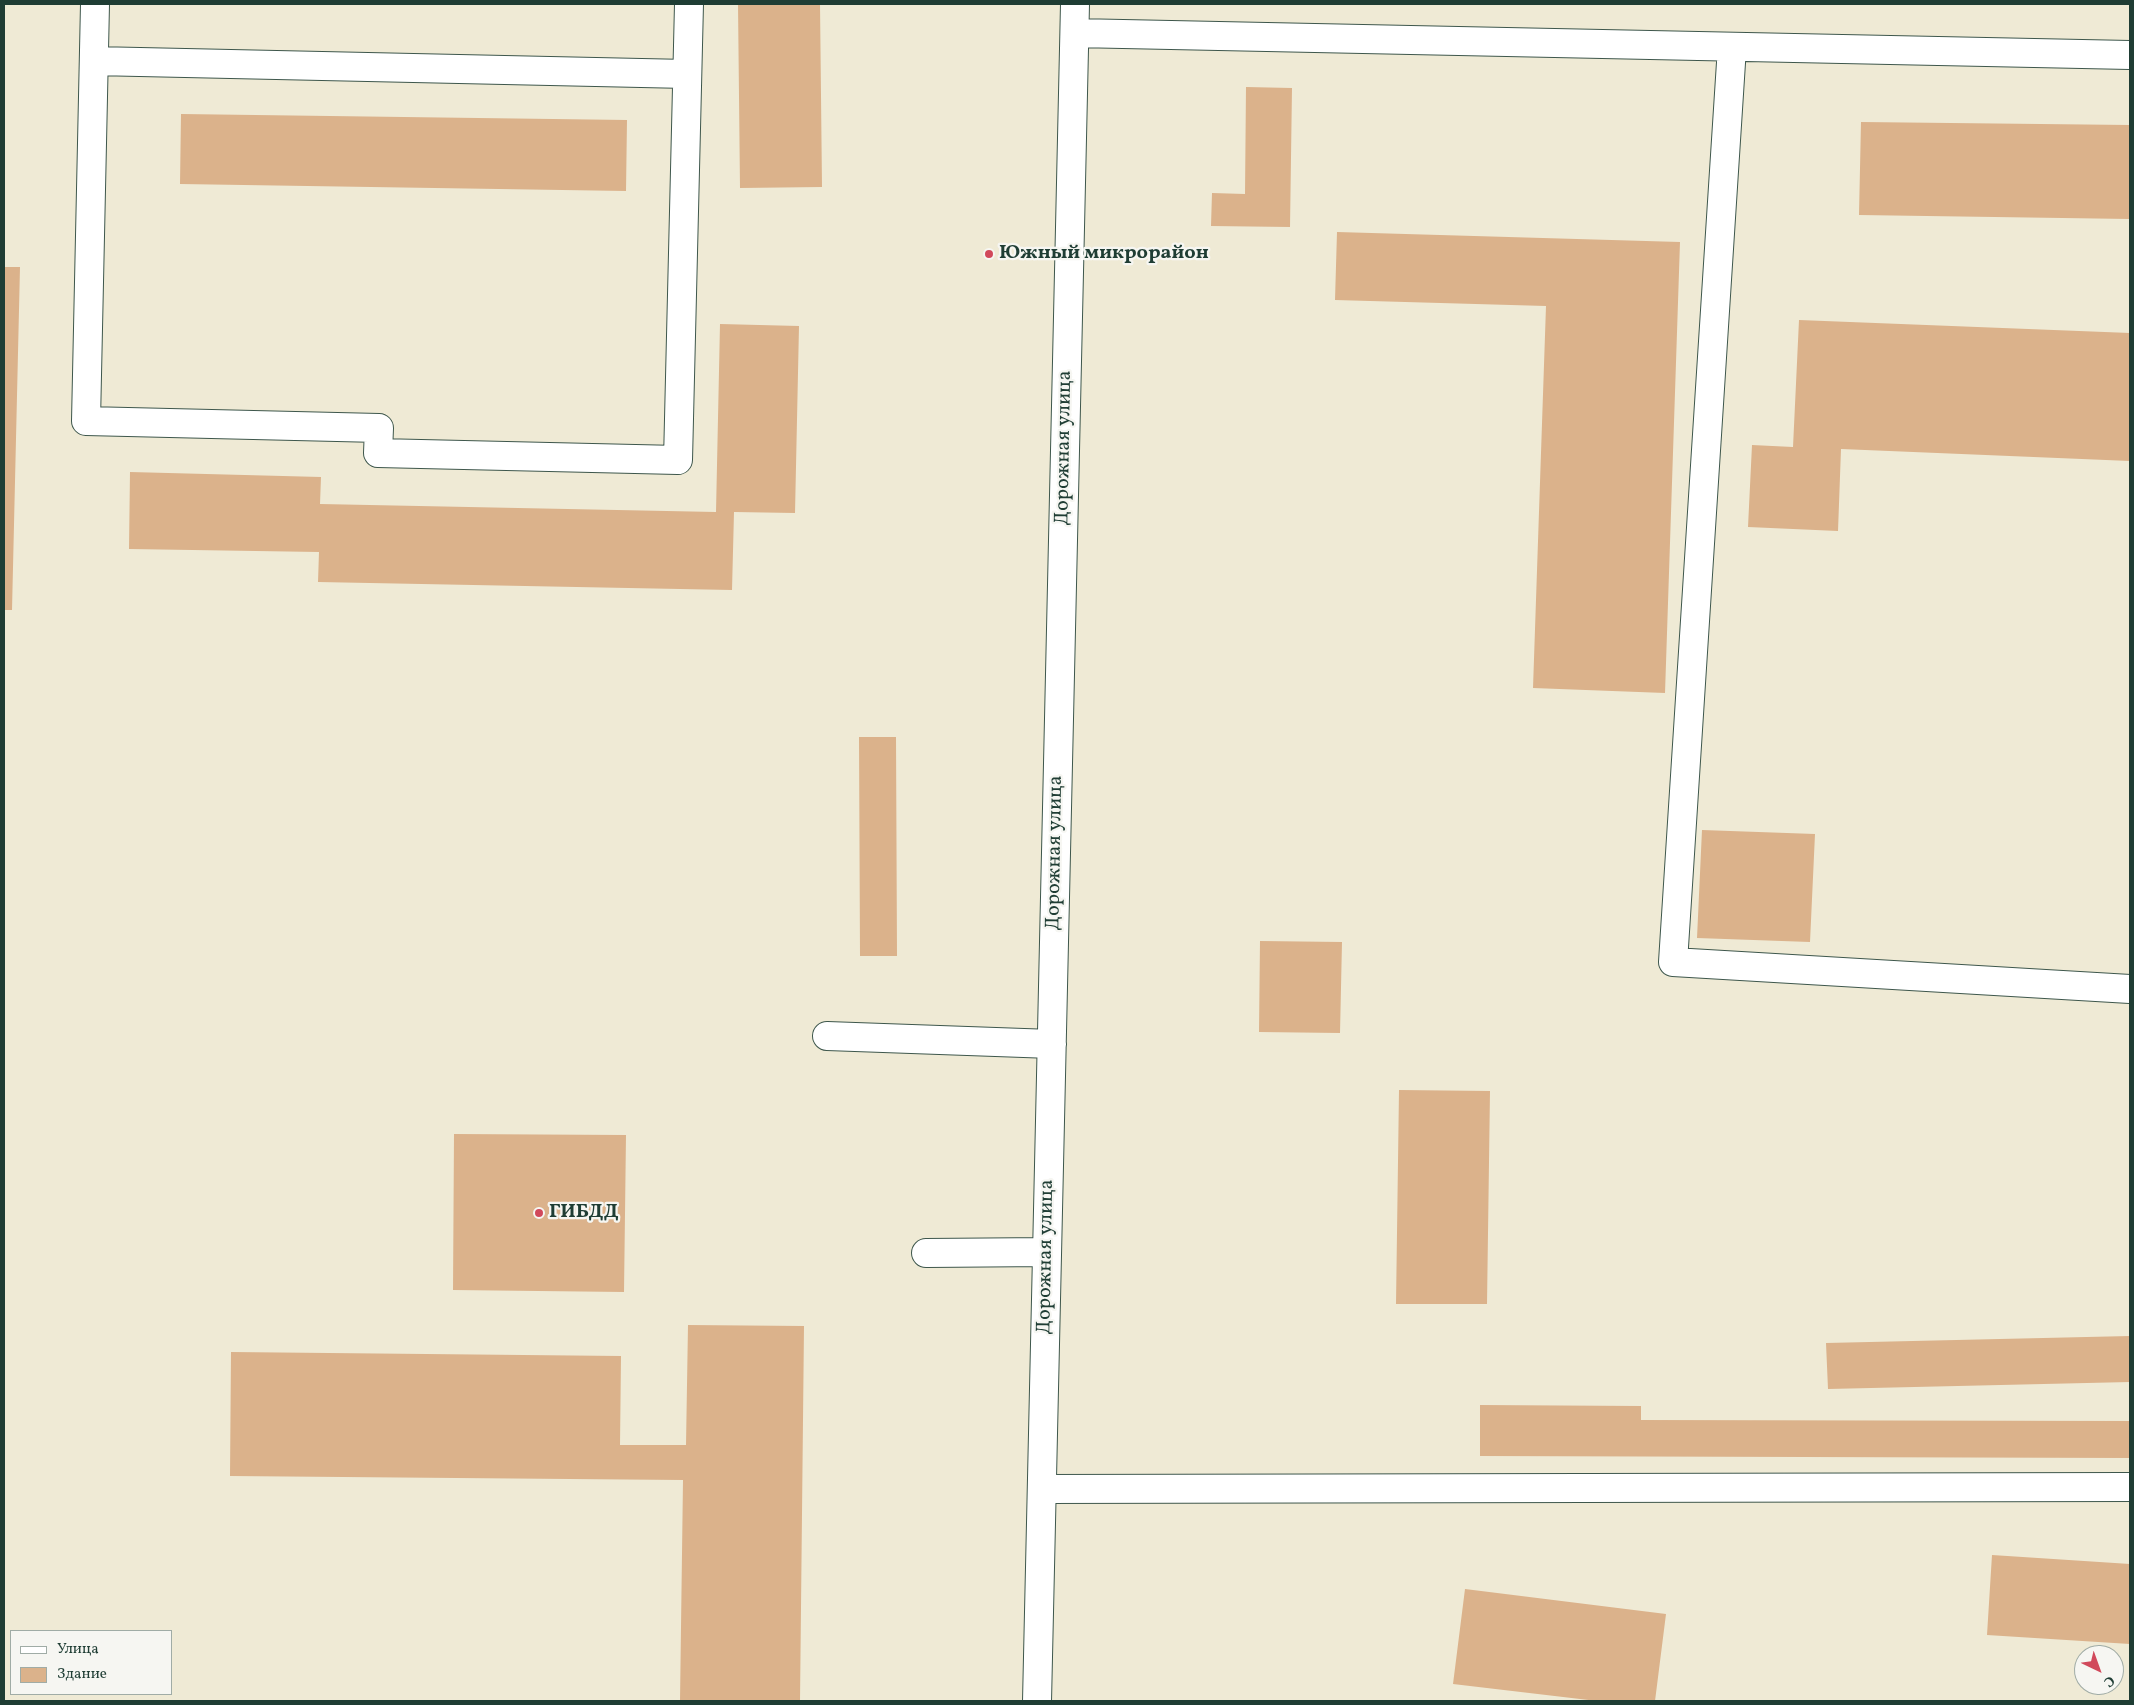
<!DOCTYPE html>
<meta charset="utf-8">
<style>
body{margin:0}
#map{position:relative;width:2134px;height:1705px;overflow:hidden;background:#efead5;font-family:Vollkorn,serif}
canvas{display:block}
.frame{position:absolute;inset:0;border:5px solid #1f3d34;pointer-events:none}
.legend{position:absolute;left:10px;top:1630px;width:162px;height:65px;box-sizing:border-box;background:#f6f6f2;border:1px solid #a0aca6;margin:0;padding:6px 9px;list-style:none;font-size:15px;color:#1f3d34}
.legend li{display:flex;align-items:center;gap:10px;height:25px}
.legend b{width:25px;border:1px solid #a0aca6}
.north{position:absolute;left:2074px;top:1645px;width:50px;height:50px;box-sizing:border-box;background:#f6f6f2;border:1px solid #a0aca6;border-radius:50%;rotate:138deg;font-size:14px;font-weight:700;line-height:20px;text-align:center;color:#1f3d34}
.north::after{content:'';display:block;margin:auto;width:18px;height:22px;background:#d1495b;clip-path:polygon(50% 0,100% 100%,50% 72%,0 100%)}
</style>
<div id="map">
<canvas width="2134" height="1705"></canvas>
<div class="frame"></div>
<ul class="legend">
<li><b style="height:6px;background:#fff"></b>Улица</li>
<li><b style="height:14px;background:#dbb28b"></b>Здание</li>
</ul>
<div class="north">С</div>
</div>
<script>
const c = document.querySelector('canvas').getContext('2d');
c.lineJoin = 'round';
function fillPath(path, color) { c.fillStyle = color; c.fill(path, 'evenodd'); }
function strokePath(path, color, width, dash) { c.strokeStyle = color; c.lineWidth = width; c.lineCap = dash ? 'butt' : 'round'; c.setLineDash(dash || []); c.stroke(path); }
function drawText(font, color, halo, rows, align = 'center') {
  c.font = font + ' Vollkorn,serif'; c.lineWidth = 4.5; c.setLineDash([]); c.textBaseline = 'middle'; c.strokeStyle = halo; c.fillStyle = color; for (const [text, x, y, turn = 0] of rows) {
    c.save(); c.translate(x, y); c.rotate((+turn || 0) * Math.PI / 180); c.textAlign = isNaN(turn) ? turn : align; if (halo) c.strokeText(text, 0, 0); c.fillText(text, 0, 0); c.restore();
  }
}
fillPath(new Path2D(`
 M738,4H820L822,187L740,188Z
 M1246,87L1292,88L1290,227L1211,226L1212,193L1245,194Z
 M181,114L627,120L626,191L180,184Z
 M1861,122L2130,125V219L1859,215Z
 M1337,232L1680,242L1665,693L1533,688L1546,306L1335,300Z
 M4,267H20L12,610H4Z
 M1799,320L2130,333V461L1841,449L1838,531L1748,527L1752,445L1793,447Z
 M720,324L799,326L795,513L734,512L732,590L318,582L319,552L129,549L130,472L321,477L320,504L716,512Z
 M859,737H896L897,956H860Z
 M1702,830L1815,834L1810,942L1697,938Z
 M1260,941L1342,942L1340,1033L1259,1032Z
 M1399,1090L1490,1091L1487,1304H1396Z
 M454,1134L626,1135L624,1292L453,1290Z
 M688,1325L804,1326L800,1701H680L683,1480L230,1476L231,1352L621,1356L620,1445H686Z
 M2130,1336V1382L1828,1389L1826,1343Z
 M1480,1405L1641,1406V1420L2130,1421V1458L1480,1456Z
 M1992,1555L2130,1564V1644L1987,1635Z
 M1465,1589L1666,1614L1655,1701H1597L1453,1684Z`), '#dbb28b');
const minor = new Path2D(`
 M95,4L86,421L379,428L378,453L678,460L689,4
 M1075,33L2130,55
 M1732,47L1673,962L2130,989
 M94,61L687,74
 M827,1036L1052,1044
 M926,1253L1047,1252
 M1042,1489L2130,1487
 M1037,1701L1075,4`);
strokePath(minor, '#3e574c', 30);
strokePath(minor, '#fff', 28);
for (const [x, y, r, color] of [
 [989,254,5,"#d1495b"],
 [539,1213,5,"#d1495b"]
]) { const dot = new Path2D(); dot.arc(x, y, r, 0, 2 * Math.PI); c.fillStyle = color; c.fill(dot); strokePath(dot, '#f6f6f2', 2); }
drawText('bold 20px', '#1f3d34', '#f6f6f2', [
 ["Южный микрорайон",999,254],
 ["ГИБДД",549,1213]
], 'left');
drawText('20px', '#1f3d34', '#f6f6f2', [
 ["Дорожная улица",1065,448,-89],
 ["Дорожная улица",1056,853,-89],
 ["Дорожная улица",1047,1257,-89]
]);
</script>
